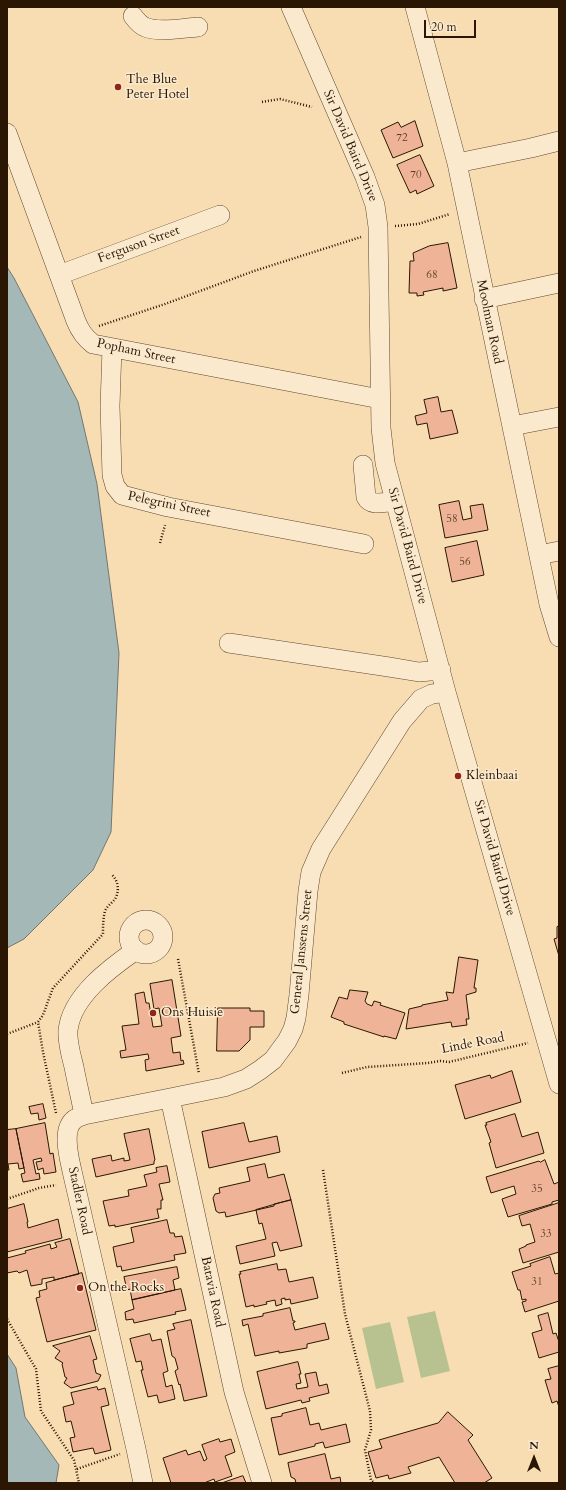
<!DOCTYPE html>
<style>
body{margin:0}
#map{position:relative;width:566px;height:1490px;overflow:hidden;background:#f9ddb2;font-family:Cardo,serif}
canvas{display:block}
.frame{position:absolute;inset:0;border:8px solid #2a1603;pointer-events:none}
.north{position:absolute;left:514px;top:1438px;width:40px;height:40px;-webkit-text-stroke:3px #fbe9cd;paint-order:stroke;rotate:0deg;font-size:11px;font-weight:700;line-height:16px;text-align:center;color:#2a1603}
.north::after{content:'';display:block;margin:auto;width:14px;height:18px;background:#2a1603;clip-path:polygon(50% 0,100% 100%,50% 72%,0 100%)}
.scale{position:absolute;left:424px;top:20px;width:52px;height:18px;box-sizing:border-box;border:2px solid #2a1603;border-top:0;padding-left:5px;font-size:12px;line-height:14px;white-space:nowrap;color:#2a1603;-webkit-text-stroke:3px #fbe9cd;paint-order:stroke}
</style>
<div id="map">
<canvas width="566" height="1490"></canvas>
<div class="frame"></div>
<div class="north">N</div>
<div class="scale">20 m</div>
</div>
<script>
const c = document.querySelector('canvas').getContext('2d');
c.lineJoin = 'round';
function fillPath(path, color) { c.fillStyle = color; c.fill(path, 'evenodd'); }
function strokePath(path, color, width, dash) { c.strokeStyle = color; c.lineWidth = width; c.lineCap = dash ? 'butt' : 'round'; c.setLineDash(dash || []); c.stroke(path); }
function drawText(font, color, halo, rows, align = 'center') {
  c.font = font + ' Cardo,serif'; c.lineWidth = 3; c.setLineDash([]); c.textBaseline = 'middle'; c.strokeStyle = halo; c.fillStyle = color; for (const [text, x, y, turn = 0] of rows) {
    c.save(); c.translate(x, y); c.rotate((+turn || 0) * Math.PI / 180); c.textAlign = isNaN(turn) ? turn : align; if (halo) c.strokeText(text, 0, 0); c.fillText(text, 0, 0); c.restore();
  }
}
fillPath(new Path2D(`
 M435,1311L450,1371L421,1378L407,1317Z
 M390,1322L404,1382L376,1389L362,1328Z`), '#b8c290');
const water = new Path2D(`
 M7,267L14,278L78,402L97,484L119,653L111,832L93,870L24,939L7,948Z
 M7,1354L16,1368L25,1417L59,1465L56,1483H7Z`);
fillPath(water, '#a4b8b8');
strokePath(water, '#737770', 1);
const building = new Path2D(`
 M415,121L423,146L393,158L381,130L398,122L401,127Z
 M420,155L434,186L417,194L416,190L410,193L397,165Z
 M448,243L457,288L443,291V288L423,292L424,295L417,296V293H409L410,261H414L413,253L429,246Z
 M438,397L441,412L452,410L458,433L430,439L427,423L417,425L415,416L427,413L424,400Z
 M459,501L463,520L472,518L470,506L483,504L488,530L445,538L439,505Z
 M477,541L484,575L452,582L445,548Z
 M559,926V956L554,939L557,938V927Z
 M459,957L478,960L474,988H476V992L466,995L469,1019H466L467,1025L452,1027L451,1022L406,1029L409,1009L422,1006V1005L448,1000L446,992L453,993Z
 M172,980L181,1036L171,1038L173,1053L180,1052L181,1061L183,1060L184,1064L146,1071L145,1060L149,1059L148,1054L121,1058L120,1051L126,1050L122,1026L139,1024L135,994L144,992L146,1003H149L153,1027L162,1026L159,1008L154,1009L150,984Z
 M350,990L368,992L365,1001L367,1004L372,1006L374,1001L381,1003L380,1005L405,1013L396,1039L384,1036V1037L344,1024V1022L331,1017L339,997L347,999Z
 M218,1008H250V1011H264V1027H250V1040L239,1051H217Z
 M512,1071L521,1102L465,1119L455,1085L490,1075L491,1078Z
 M43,1104L46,1118L39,1120L38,1113L31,1114L29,1107Z
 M515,1114L522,1137L538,1132L544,1153L496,1168L489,1143L491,1142L485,1125H487L486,1123Z
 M45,1123L50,1154L53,1153L56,1172L44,1174L43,1168L38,1170L36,1162L42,1161L41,1158L33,1160L36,1174L39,1173L40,1179L23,1182L21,1174L25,1173L16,1129Z
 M244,1123L249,1142L277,1136L280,1152L209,1168L202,1132Z
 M16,1129L24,1168L19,1169L18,1163L8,1164L9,1170H7V1130Z
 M149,1129L155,1160L154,1161V1164L96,1177L92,1159L111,1155L112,1161L124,1158V1161L130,1160L124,1134Z
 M545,1160L554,1184L559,1182V1200L552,1202V1204L508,1217L502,1199L516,1194L514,1186L491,1193L486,1177L539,1161L540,1162Z
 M265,1164L268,1178L284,1174L291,1200L274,1204V1206L226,1217L225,1212L219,1213L216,1211L213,1198L215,1194L220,1193L219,1188L250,1181L247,1168Z
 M167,1166L170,1182L159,1184L163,1200H161V1209H157L159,1218L115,1227V1225L109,1226L103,1201L129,1196L128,1190L147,1186L144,1175L157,1172L156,1168Z
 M291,1200L302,1246L280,1251L277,1242L272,1243L275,1256L240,1264L236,1246L266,1239L262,1223L259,1224L256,1210Z
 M559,1203V1252L523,1263L519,1249L526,1246V1245L535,1242L530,1224L522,1226L519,1216Z
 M24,1204L28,1222H27L28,1228L58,1219L62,1238L7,1252V1209Z
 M167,1220L170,1233H174L175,1237L182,1236L186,1253L174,1255L175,1260L122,1271L121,1266L117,1267L113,1247L134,1242L131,1228Z
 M70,1239L79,1274L54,1280V1277L42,1279V1284L31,1286L27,1270L19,1273L17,1271L7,1273V1258L26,1253L25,1251L50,1244L51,1249L57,1247L55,1243Z
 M550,1257L555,1274L559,1273V1301L525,1312L522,1302L526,1301V1299L522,1300L520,1290H518L512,1272L531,1266L530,1264Z
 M277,1264L278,1270L286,1269L289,1282L313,1277L318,1298L291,1304L290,1299L285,1300V1298L281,1299L282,1304L276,1306L275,1300L266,1302L267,1304L254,1307V1305L246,1307L239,1274H241L240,1272Z
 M177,1267L179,1278L173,1280L175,1290L132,1300L130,1289L127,1290L124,1277Z
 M82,1273L96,1330L47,1342L36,1298L40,1297L39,1291L47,1289L46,1283Z
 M181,1289L186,1310L175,1312L176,1314L134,1323L133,1319L126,1320L125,1312L134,1309L132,1300Z
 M290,1308L293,1321H295V1322L293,1323L295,1330L325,1323L329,1339L307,1344V1348L279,1353V1351L255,1356L248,1324L243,1326L242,1320L263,1316V1314Z
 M548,1313L553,1334L556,1333L559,1342V1352L539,1358L532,1333L542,1330L538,1316Z
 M191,1320L207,1396L184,1401L180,1384L179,1385L175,1371L178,1369L175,1358L172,1356L167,1331L175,1329L173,1324Z
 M150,1334L152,1341L161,1339L168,1371L163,1373L166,1387L172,1385L175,1399L159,1403L157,1395L148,1397L141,1370H143L141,1361L136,1362L130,1339Z
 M90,1336L97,1359L93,1360L96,1373L101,1375L98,1381L71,1388L64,1383L67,1378L65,1377L62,1364L63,1363L55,1358L60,1351L53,1346Z
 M298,1362L301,1374H299L301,1383L296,1384L297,1389L308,1387L305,1374L316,1372L319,1386L327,1384L329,1393L309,1398L310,1401L302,1403L301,1400L266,1409L257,1372Z
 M559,1366V1407L557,1401L552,1403L545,1380L551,1379L548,1369Z
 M97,1387L98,1390L105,1388L109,1405L101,1407L111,1450L95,1454L93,1448L73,1452L70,1438L75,1437L71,1421L66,1422L63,1407L74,1404L71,1393Z
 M306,1408L310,1425L319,1423L321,1430L346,1424L350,1442L325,1448L323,1442L315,1444V1446L279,1455L271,1418L282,1416V1414Z
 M448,1412L473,1435L468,1440L492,1478L484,1483H455L439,1457L408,1467L411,1473L389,1479L388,1475L376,1478L368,1452L382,1448L379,1440L438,1423Z
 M219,1439L220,1442L231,1439L235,1452L225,1456L232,1476L215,1482L214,1479L204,1483H171L163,1458L186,1450L188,1455L200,1451L204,1461L207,1459L202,1445Z
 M325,1454L331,1479L340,1477L341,1483H296L295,1479L291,1477L288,1463Z
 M243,1476L246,1483H222Z`);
fillPath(building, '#efb498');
strokePath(building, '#2a1603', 1);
const minor = new Path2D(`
 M291,7L365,177L375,205L378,227L381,428L385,463L446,692L559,1084
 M415,7L457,163L549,604L559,637
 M133,16C136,20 140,25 145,27C158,33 183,28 198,27
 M7,133L76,321C80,331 84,337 93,344L380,399
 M457,163L531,148L559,141
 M59,275L220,215
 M484,299L559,283
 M112,348L110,406L112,475L115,486L122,495L168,507L364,544
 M512,426L559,417
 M363,465L366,497C371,507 385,502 395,501
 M539,555L559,551
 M229,643L389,667L419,672L441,670
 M129 937a17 17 0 1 1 34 0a17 17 0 1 1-34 0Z
 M170,1098L234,1392L262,1483
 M84,1115C81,1099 77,1083 74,1067C71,1055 67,1042 68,1030C72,996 110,968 136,950
 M143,1483L136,1449L72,1171C69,1157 61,1129 75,1119C78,1117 82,1116 84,1115L170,1098L224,1087L246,1079L260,1070L273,1060L287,1041L293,1029L296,1018L299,995L308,891L311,872L321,849L402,721L421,699L432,694L446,692`);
strokePath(minor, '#5e482f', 20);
strokePath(new Path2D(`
 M262,102L280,99L312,107
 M395,226L418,224L450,214
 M99,326L165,304L254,271L361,237
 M160,543L165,525
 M178,959L199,1074
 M187,1014L194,1013
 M7,1034L38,1022
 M342,1073L367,1067L428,1063L440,1061L449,1062L528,1043
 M56,1113L43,1052L38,1022L43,1015L53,988L103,934C103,926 103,919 105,911C107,906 112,903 115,899C120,891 118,880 112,875
 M323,1170L345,1314L370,1411L371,1430L365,1450L371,1480L374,1483
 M7,1199L39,1188L56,1185
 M7,1319L36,1369L41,1411L74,1460L79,1483
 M77,1469L120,1454`), '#2a1603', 2.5, [1, 2]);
strokePath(minor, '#fbe9cd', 19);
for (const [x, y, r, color] of [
 [118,87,4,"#8f2418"],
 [458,776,4,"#8f2418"],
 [153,1013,4,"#8f2418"],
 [80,1288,4,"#8f2418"]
]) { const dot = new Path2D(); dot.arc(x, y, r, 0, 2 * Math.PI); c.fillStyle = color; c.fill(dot); strokePath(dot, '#fbe9cd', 1.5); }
drawText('11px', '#5b3e28', null, [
 ["72",402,138],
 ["70",416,175],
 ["68",432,275],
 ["58",452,519],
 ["56",465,562],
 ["35",537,1189],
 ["33",546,1234],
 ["31",537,1282]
]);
drawText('13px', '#2a1603', '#fbe9cd', [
 ["The Blue",126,80],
 ["Peter Hotel",126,95],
 ["Kleinbaai",466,776],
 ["Ons Huisie",161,1013],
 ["On the Rocks",88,1288]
], 'left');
drawText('13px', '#2a1603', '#fbe9cd', [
 ["Sir David Baird Drive",350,146,67],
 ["Ferguson Street",139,245,-20],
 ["Moolman Road",489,322,78],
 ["Popham Street",136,352,12],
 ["Pelegrini Street",169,505,12],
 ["Sir David Baird Drive",407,546,75],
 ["Sir David Baird Drive",494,858,74],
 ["General Janssens Street",302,952,-84],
 ["Linde Road",473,1044,-11],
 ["Stadler Road",79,1201,78],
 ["Batavia Road",212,1292,78]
]);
</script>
